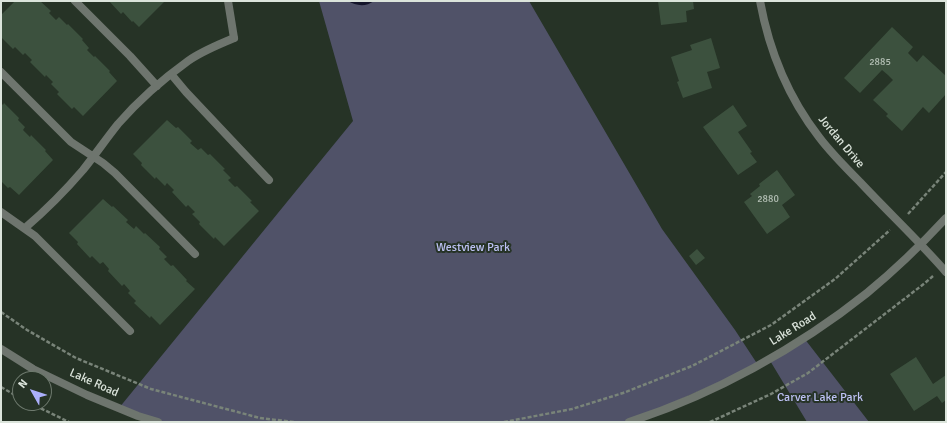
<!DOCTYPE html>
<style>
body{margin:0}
#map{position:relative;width:947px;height:423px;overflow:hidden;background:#263326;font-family:Signika,sans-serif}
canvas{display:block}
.frame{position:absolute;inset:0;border:2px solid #dbe4db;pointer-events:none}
.north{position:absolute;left:12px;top:371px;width:40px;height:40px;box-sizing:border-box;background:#263326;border:1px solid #6e7a6e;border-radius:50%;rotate:309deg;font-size:11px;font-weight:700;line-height:16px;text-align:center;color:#dbe4db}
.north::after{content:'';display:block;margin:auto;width:14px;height:18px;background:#abaffb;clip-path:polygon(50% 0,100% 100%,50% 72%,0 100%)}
</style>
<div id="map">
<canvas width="947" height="423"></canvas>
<div class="frame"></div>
<div class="north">N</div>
</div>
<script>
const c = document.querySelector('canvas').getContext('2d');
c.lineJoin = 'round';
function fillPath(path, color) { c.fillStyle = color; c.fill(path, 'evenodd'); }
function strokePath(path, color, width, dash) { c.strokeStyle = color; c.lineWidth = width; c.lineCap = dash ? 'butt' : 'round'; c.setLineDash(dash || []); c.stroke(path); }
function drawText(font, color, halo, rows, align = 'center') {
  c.font = font + ' Signika,sans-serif'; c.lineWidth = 4; c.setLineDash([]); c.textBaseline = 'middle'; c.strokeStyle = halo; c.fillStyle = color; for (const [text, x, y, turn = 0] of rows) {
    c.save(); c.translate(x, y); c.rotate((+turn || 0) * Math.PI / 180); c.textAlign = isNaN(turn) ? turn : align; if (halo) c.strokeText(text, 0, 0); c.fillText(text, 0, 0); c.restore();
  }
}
fillPath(new Path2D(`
 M319,1H529L662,229L735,330L758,365L629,422H158L119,408L353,121Z
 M804,338L869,422H807L769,359Z`), '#505268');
fillPath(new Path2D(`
 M348,1H374C366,7 356,6 348,1Z`), '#14152a');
fillPath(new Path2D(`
 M15,1H40L51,11L49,13L56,20L59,17L67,25L68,24L83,39L82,40L89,48L87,50L94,57L95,56L110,71L109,72L117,81L83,116L74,107L72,109L57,94L59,92L51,84L53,82L46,75L45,77L30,62L32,60L25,53L23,55L15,47L13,49L1,37V15Z
 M109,1H165L139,27L133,21L132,22L123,12L121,14Z
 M658,1H693L694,9L686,11L687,22L661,25Z
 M892,27L913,47L908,53L917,62L923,55L946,76V94L929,113L923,107L902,131L886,116L888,114L873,100L893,80L888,75L882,70L860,93L844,78Z
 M711,38L720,68L707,72L712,88L683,98L677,82L679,81L671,57L692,50L690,45Z
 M1,103L3,105L4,103L19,118L18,120L25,127L23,130L30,137L31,135L46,150L45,151L53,160L19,195L10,187L8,188L1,181Z
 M733,105L747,126L738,132L752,152L750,153L757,162L738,175L703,127Z
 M167,120L176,128L178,127L192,141L190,143L198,150L201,148L208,155L210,154L225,169L223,170L231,178L228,180L235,187L237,186L252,201L250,202L259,211L224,246L215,237L214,239L199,224L200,222L192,214L195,212L188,205L186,207L172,192L174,190L167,183L165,186L156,177L155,179L141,165L142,163L133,154Z
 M777,170L795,195L782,205L790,217L767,234L744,202L752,196L750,194L760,186L759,184Z
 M103,199L112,207L113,206L128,220L126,222L134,229L136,226L144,234L145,233L160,247L159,249L167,257L164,259L171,266L173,265L187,280L186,281L195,289L160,325L151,316L150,318L134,303L136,301L128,293L130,291L124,284L122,286L108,271L109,269L103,262L100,264L92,256L90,258L77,244L78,242L69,233Z
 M697,249L705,258L696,265L689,256Z
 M916,357L933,384L946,375V400L942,403L937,396L914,411L890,374Z`), '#3c513e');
strokePath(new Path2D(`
 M908,214L946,172
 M1,312L27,330L76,358L151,389L260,418L294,422
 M1,387L20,398
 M30,403L69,422
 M504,422L572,409L623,393L692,366L771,325L835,279L890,230
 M710,422L771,394L808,373L925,283L933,276`), '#798479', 2.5, [4, 2]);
strokePath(new Path2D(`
 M75,1L130,56L157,86
 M1,72L71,142L103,163L115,173L195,254
 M171,74L186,92L269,180
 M1,212L35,236L130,331
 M25,228C46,210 65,191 83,170C95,155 106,139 118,124C138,101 163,79 188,61C202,51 218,45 234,38`), '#6e756e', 8);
strokePath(new Path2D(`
 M228,1L234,38
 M760,1C769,50 788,97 819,137C831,153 845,167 860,182C888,212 919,241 946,272`), '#6e756e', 8);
strokePath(new Path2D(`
 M1,349L33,369L87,395L138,416L158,422
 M629,422C713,395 798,348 867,293C895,270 921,245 946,218`), '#6e756e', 8);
drawText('10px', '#b3bfb4', null, [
 ["2885",880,62],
 ["2880",768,199]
]);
drawText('12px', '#dbe4db', '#263326', [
 ["Jordan Drive",841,142,50],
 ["Lake Road",793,329,-32],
 ["Lake Road",94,383,24]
]);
drawText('12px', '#bdc1f4', '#263326', [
 ["Westview Park",473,248],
 ["Carver Lake Park",820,398]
]);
</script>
